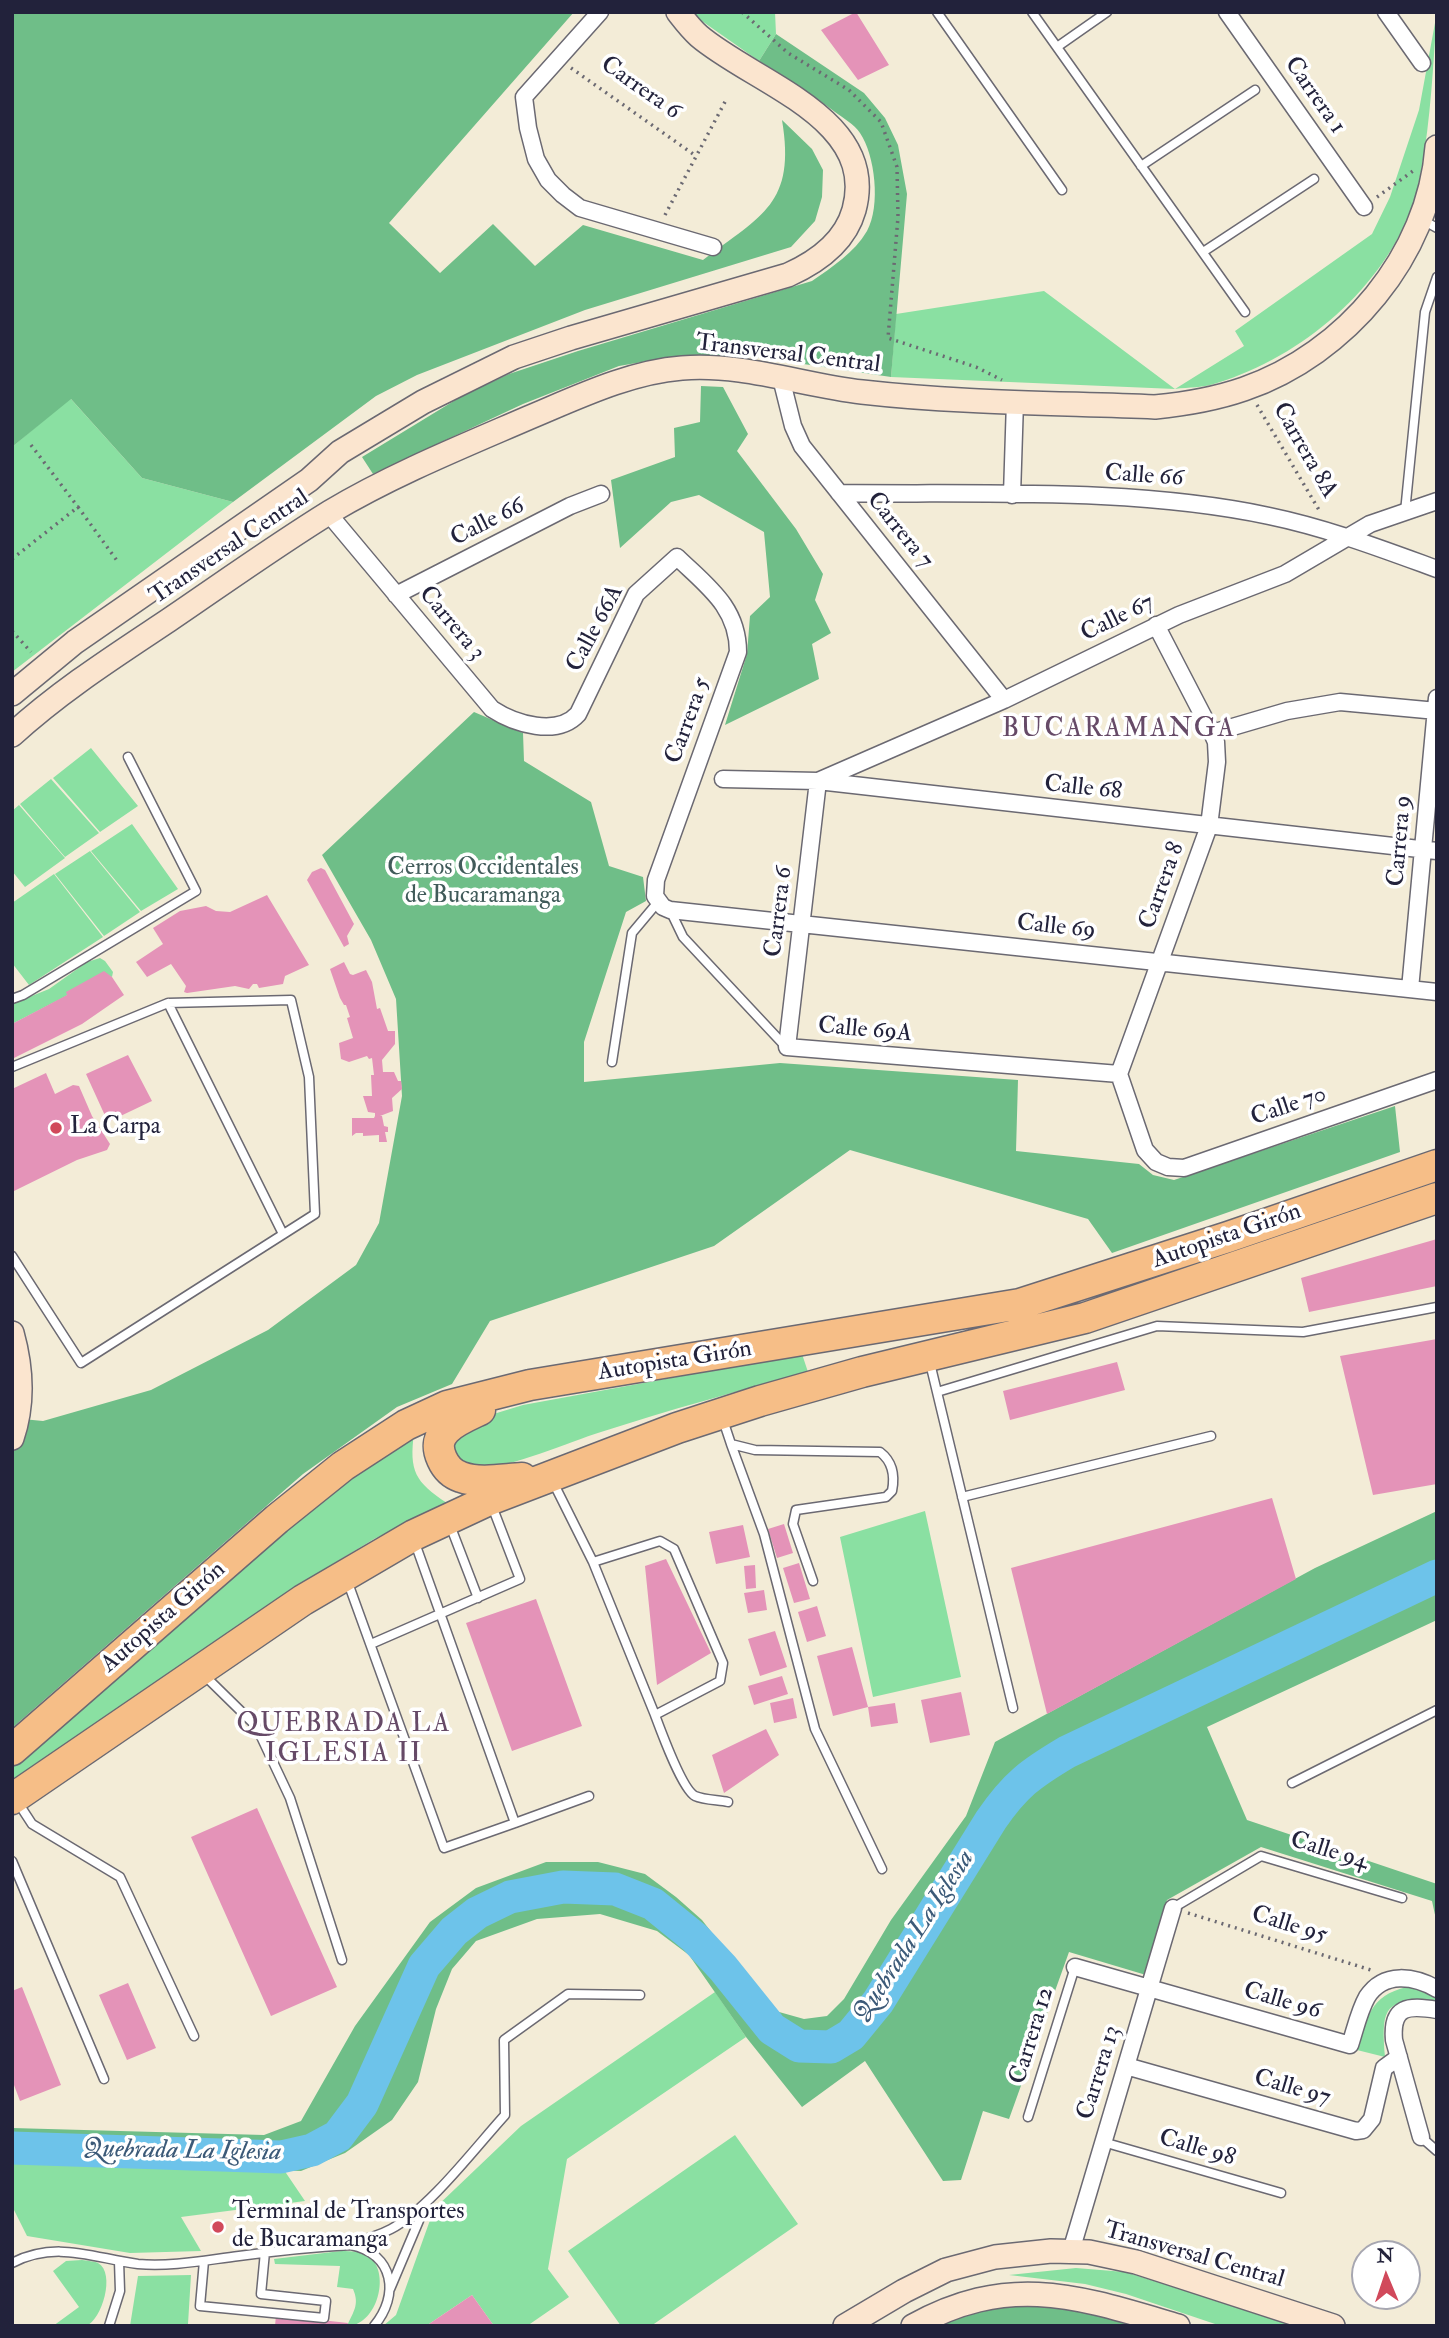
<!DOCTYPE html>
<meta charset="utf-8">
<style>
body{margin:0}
#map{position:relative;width:1449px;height:2338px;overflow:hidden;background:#f3ecd7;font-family:"IM FELL Double Pica",serif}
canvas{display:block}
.frame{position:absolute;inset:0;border:14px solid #22223b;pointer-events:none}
.north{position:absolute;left:1351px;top:2240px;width:70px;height:70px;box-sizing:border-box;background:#fff;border:2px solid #a7a7b1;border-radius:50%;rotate:358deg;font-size:19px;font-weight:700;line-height:28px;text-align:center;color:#22223b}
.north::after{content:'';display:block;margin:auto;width:24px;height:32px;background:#d1495b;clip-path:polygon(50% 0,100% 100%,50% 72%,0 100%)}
</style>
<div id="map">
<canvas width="1449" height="2338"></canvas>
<div class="frame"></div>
<div class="north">N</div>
</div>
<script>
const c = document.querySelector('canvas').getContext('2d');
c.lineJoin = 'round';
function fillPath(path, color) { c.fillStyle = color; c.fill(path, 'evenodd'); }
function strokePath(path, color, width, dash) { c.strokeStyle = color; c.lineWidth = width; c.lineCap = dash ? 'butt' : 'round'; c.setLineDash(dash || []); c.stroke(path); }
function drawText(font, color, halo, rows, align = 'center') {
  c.font = font + ' "IM FELL Double Pica",serif'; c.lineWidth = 7; c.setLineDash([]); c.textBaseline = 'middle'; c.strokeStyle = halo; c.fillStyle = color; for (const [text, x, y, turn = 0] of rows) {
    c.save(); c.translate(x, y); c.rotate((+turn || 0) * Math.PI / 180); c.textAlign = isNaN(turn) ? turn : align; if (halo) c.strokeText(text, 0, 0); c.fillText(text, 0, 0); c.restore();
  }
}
fillPath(new Path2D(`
 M694,12H775L776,34L759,61L699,19Z
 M1437,12C1433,65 1431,119 1421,171C1419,181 1417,192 1414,202C1384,288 1302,357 1217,383C1204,388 1189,387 1175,389L891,377L896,314L1044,291L1175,389L1244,346L1235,331L1372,234L1390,197L1419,110Z
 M70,398L142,478L233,502L12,672V447Z
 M91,748L138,806L100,832L53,778Z
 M51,779L99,833L65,857L20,804Z
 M19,805L65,858L25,887L12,871V811Z
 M132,824L178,889L141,911L91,851Z
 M90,851L140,912L104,936L55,874Z
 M54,874L103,937L29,985L12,963V903Z
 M100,958L105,961L113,972L112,977L107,975L12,1024V1004L49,989L87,962Z
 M802,1354L808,1372C738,1391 669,1410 601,1432C569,1442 508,1469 477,1468C458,1467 452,1449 454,1433L487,1416L523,1405Z
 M414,1433C409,1471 415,1482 447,1503L374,1539L287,1592L135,1699L12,1780V1767L323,1497Z
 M925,1511L961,1677L873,1697L840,1537Z
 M1407,1987L1426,1991L1437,1998V2001C1384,1998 1381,2007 1385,2057L1357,2050C1368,2017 1369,1996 1407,1987Z
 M715,1992L746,2037L567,2159L548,2269L569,2297L527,2326H494L472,2295L426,2326H383L396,2315L434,2209L521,2126Z
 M735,2135L798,2224L651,2326H621L568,2251Z
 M12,2161L284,2170L305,2201L181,2217L201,2251L130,2253L27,2236L12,2206Z
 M341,2251C351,2251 365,2251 372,2259C390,2279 375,2326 347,2326C353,2312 360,2305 353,2289L337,2287L340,2266L275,2264L274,2259Z
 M82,2260C87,2261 94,2261 98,2263C116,2273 102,2320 86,2326C77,2329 62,2326 53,2326L79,2307L53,2271L66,2261Z
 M1076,2268L1125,2272L1299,2326H1221L1126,2294L1085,2284L1009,2275Z
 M191,2275L188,2324L184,2326H130L138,2276Z`), '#8ae0a2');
fillPath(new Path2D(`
 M12,12H574L389,223L440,273L493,224L535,266L583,225L703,260C762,215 796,204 782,120L812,149L823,170L822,197L815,221L791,247L585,310L417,375L376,396L233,502L142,478L71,399L12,447Z
 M776,34L864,93L885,118L898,145L907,194L891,377L743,355L671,357L619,366L523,404L373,474L362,457L462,396L509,374L578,351L812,281C832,267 854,253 867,231C881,206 875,155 860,133C854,124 843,118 835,112C810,93 786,77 759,61Z
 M701,386L723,387L748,434L737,451L796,529L823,574L815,600L831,633L812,644L819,679L725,725L747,654L750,616L770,597L764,532L699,495L671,502L620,548L611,480L675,457L674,428L700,422Z
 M474,712L523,733L524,761L591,802L609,866L643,877L646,901L626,912L584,1042V1082L780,1063L1018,1080L1016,1151L1139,1164L1153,1175L1174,1180L1395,1106L1400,1152L1112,1253L1088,1219L850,1150L714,1246L490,1321L452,1384L397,1407L303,1474L12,1728V1418L43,1421L151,1390L268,1330L356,1265L379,1223L402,1096L396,999L371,940L322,855Z
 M1437,1511V1620L1207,1727L1247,1820L1437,1884V1924L1432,1901L1261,1847L1167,1900L1146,1975L1069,1952L1009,2119L983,2111L961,2180L943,2181L865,2061L802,2107L746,2037L689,1955L657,1931L600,1914L537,1919L476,1941L452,1969L436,2009L418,2082L392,2120L345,2153L301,2171L12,2161V2128L264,2135L301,2121L355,2026L430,1922L476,1888L546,1862H598L645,1874L676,1897L702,1920L772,2010L804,2019L827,2016L844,1999L891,1920L966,1816L995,1742L1315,1568Z
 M1005,2304L1059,2306L1144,2326H936L952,2317Z`), '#6fbe88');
strokePath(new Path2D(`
 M12,2148L281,2157L312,2150L338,2136L362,2104L424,1966L454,1931L477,1913L510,1897L563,1887L615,1889L653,1904L695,1938L723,1968L772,2029L799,2046L831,2047L851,2035L878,2002L991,1820C1015,1785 1030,1774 1067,1752L1437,1576`), '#6dc3ea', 33);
fillPath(new Path2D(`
 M856,12L889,65L858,80L821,30Z
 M321,868L325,870L354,924L347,936L349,944L344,947L307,880L312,872Z
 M267,895L309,965L285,976L283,984L259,988L257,984H253L249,989L235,986L187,993L184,992L186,986L171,964L147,977L136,962L163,944L153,928L180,911L206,906L216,911L230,912Z
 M344,962L350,974L353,975L366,970L372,982L377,1009L380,1008L388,1031H395V1044L382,1060L383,1072H394L398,1081H401L402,1089L392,1098L393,1111L380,1116H382L384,1126L388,1127V1132H385L387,1142H379V1135L363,1136V1133H356L352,1136V1118H374L375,1116V1113L368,1112L363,1096H372L371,1075H374L372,1058L369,1059L367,1056L349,1062L341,1059L339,1043L353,1038L347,1018L350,1017L346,1005H344L340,998L330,969Z
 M104,971L112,977L124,995L82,1024L12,1059V1024L67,995L66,992Z
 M128,1055L152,1101L110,1121L107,1120L86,1074Z
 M46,1073L55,1094L73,1085L79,1086L92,1116L110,1144L107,1150L77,1160L12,1192V1089Z
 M1437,1239V1286L1309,1312L1301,1278Z
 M1437,1339V1484L1373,1495L1340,1356Z
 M1117,1362L1125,1390L1010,1420L1003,1391Z
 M1272,1498L1296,1579L1047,1714L1011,1568Z
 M784,1524L793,1553L777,1558L768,1529Z
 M743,1525L750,1557L716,1564L709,1532Z
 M666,1559L711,1653L657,1685L645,1566Z
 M799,1563L810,1599L794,1603L783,1568Z
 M755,1565L756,1588L746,1589L744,1566Z
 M764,1590L767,1610L748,1613L744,1593Z
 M536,1599L582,1726L512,1751L466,1623Z
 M817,1606L826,1636L807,1642L798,1612Z
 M775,1631L787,1667L760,1676L748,1639Z
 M852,1647L868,1707L833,1716L817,1656Z
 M782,1676L788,1694L754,1705L748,1686Z
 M961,1692L970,1735L930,1743L921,1700Z
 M793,1698L797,1718L774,1723L770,1703Z
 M895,1703L898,1723L871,1727L868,1707Z
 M766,1729L779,1755L724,1793L712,1755Z
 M257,1808L337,1987L271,2016L191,1837Z
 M128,1983L156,2048L127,2060L99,1995Z
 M22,1987L61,2085L20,2101L14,2085L12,2086V1991Z
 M472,2295L494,2326H426Z
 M276,2315L348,2323L347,2326H275Z`), '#e493b8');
const lane = new Path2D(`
 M937,12L1062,190
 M1032,12L1245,312
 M1057,47L1107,12
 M1141,166L1255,90
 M1421,219L1437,228
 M1203,252L1314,179
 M1405,512L1425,312L1437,277
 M670,910L683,937L785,1046
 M12,999L23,995L196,891L128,757
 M168,1003L283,1234
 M612,1062L632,933L658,902
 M12,1067L168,1003L291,1000L309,1077L315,1214L81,1363L12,1256
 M930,1363L1013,1708
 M937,1392L1157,1326L1303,1332L1437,1307
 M723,1420L731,1444L755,1450L880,1452C893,1462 895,1476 892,1491L886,1497L796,1510L793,1524L813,1581
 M731,1444L764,1534L815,1729L882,1869
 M553,1482L593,1562L655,1715L720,1681L723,1663L674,1549L660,1541L593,1562
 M962,1497L1211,1436
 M450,1525L478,1598
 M347,1580L444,1848L515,1823L415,1543
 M371,1644L520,1579L492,1506
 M204,1675L256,1726L290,1798L342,1960
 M655,1715C661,1731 682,1789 695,1796C704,1800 719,1800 728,1802
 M1292,1783L1437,1710
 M17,1801L32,1824L120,1877L194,2036
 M515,1823L589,1796
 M12,1861L104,2079
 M1173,1908L1261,1856L1402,1898
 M1028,2117L1075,1967
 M1421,2137L1437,2151
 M1103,2142L1281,2193
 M349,2243C363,2240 378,2236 391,2229C429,2209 475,2148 505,2115L504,2040L568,1994L640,1995
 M204,2261L200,2306L324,2318L326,2301L261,2294L265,2252
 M12,2263C57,2240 93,2258 138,2264C171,2267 206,2260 239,2256C276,2251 314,2247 351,2245C394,2254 400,2295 374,2326
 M390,2289L426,2204
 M109,2326L120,2291L119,2261`);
const street = new Path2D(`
 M600,12L524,97L528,128L536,159L548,180L563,195L580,208L713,247
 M1227,12L1364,207
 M1386,12L1422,63
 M781,378L793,426L802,446L1004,700
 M839,493C979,495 1132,487 1269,516C1327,528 1382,549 1437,569
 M1012,495L1015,401
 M328,513L492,709C515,724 557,737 578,714L636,594L677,557C707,586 738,607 738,652L656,880L655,896L663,907L670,910L1437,992
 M396,595L570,506L601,494
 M1156,625L1212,733L1216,742L1217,762L1209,826L1119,1074L1145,1150L1156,1162L1168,1167L1184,1168L1437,1080
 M1212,733L1287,711L1340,702L1437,711
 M723,779L818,781L1437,851
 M1410,989L1437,698
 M1119,1074L787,1047L818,781L1004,700L1179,615L1285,574L1370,524L1437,501
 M1075,1967L1350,2045C1355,2030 1359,2011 1367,1997C1384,1971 1414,1976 1437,1989
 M1126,2066L1356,2131L1363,2130L1372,2119L1384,2068L1399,2057
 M1421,2137L1394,2040C1391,2006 1408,2005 1437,2010
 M1071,2251L1173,1908`);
const secondary = new Path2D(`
 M12,694L75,642L309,480L340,452L423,402L514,357L571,338L788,275C817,262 845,242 854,210C879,118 754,83 699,36C691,29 685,21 678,12
 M12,735C60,691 115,656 169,620C222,584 275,546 330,512C392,475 461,447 528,418C576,398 629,372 682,368C742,363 802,385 862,392C959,403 1058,403 1155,407C1186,404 1215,399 1244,389C1346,354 1429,255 1437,147
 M12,1333C22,1369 24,1403 12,1438
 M845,2326L904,2291L946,2270L995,2257L1051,2251L1089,2252L1136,2262L1333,2326
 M913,2326C1011,2272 1079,2297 1178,2326`);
const highway = new Path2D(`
 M480,1410C459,1420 429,1431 442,1459C446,1468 452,1474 461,1477C480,1484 503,1479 522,1478
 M12,1750L277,1519L343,1466L406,1425L447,1406L530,1385L1020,1304L1228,1237L1437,1165
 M12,1799L303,1600L414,1535L489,1500L677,1428L760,1401L862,1372L1085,1318L1437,1198`);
strokePath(lane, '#6b6972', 11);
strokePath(street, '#6b6972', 19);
strokePath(secondary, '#6b6972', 26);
strokePath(highway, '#6b6972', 33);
strokePath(new Path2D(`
 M742,12L788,53L849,90L881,122L897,167L898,217L888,338L976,367L1002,380
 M571,68L696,156
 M1377,197L1413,171
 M665,215L726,100
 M1257,405L1319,510
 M31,445L78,507
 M12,559L78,507L118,562
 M12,631L31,652
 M1188,1913L1371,1970`), '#6b6972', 3.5, [2, 5]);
strokePath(lane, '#fff', 8);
strokePath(street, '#fff', 16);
strokePath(secondary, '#fbe5cf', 23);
strokePath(highway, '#f6be87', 30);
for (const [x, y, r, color] of [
 [56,1128,7,"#d1495b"],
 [218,2227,7,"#d1495b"]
]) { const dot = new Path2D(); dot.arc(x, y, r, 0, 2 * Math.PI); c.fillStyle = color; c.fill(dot); strokePath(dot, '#fff', 2.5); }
drawText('24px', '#22223b', '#fff', [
 ["Carrera 6",640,89,35],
 ["Carrera 1",1314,96,55],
 ["Transversal Central",788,355,7],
 ["Carrera 8A",1304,451,60],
 ["Calle 66",1144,477,4],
 ["Calle 66",488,523,-27],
 ["Carrera 7",899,531,51],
 ["Transversal Central",230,548,-34],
 ["Calle 67",1118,619,-26],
 ["Carrera 3",451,624,50],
 ["Calle 66A",596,629,-62],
 ["Carrera 5",689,721,-70],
 ["Calle 68",1083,789,6],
 ["Carrera 9",1401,841,-85],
 ["Carrera 8",1163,886,-70],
 ["Carrera 6",780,912,-83],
 ["Calle 69",1056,928,6],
 ["Calle 69A",865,1031,5],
 ["Calle 70",1289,1107,-19],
 ["Autopista Girón",1227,1237,-19],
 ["Autopista Girón",675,1362,-9],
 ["Autopista Girón",164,1618,-41],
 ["Calle 94",1329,1852,17],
 ["Calle 95",1289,1926,17],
 ["Calle 96",1282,2002,16],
 ["Carrera 12",1033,2036,-73],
 ["Carrera 13",1100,2073,-73],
 ["Calle 97",1292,2089,16],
 ["Calle 98",1197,2149,16],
 ["Transversal Central",1194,2256,16]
]);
drawText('24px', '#415b5a', '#fff', [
 ["Cerros Occidentales",483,869],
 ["de Bucaramanga",483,897]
]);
drawText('24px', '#22223b', '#fff', [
 ["La Carpa",70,1128],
 ["Terminal de Transportes",232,2213],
 ["de Bucaramanga",232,2241]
], 'left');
c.letterSpacing = '2px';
drawText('26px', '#664a67', '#fff', [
 ["BUCARAMANGA",1119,730],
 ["QUEBRADA LA",344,1725],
 ["IGLESIA II",344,1755]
]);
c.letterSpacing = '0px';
drawText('italic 26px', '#3c5a78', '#fff', [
 ["Quebrada La Iglesia",915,1937,-57],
 ["Quebrada La Iglesia",182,2152,1]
]);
</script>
